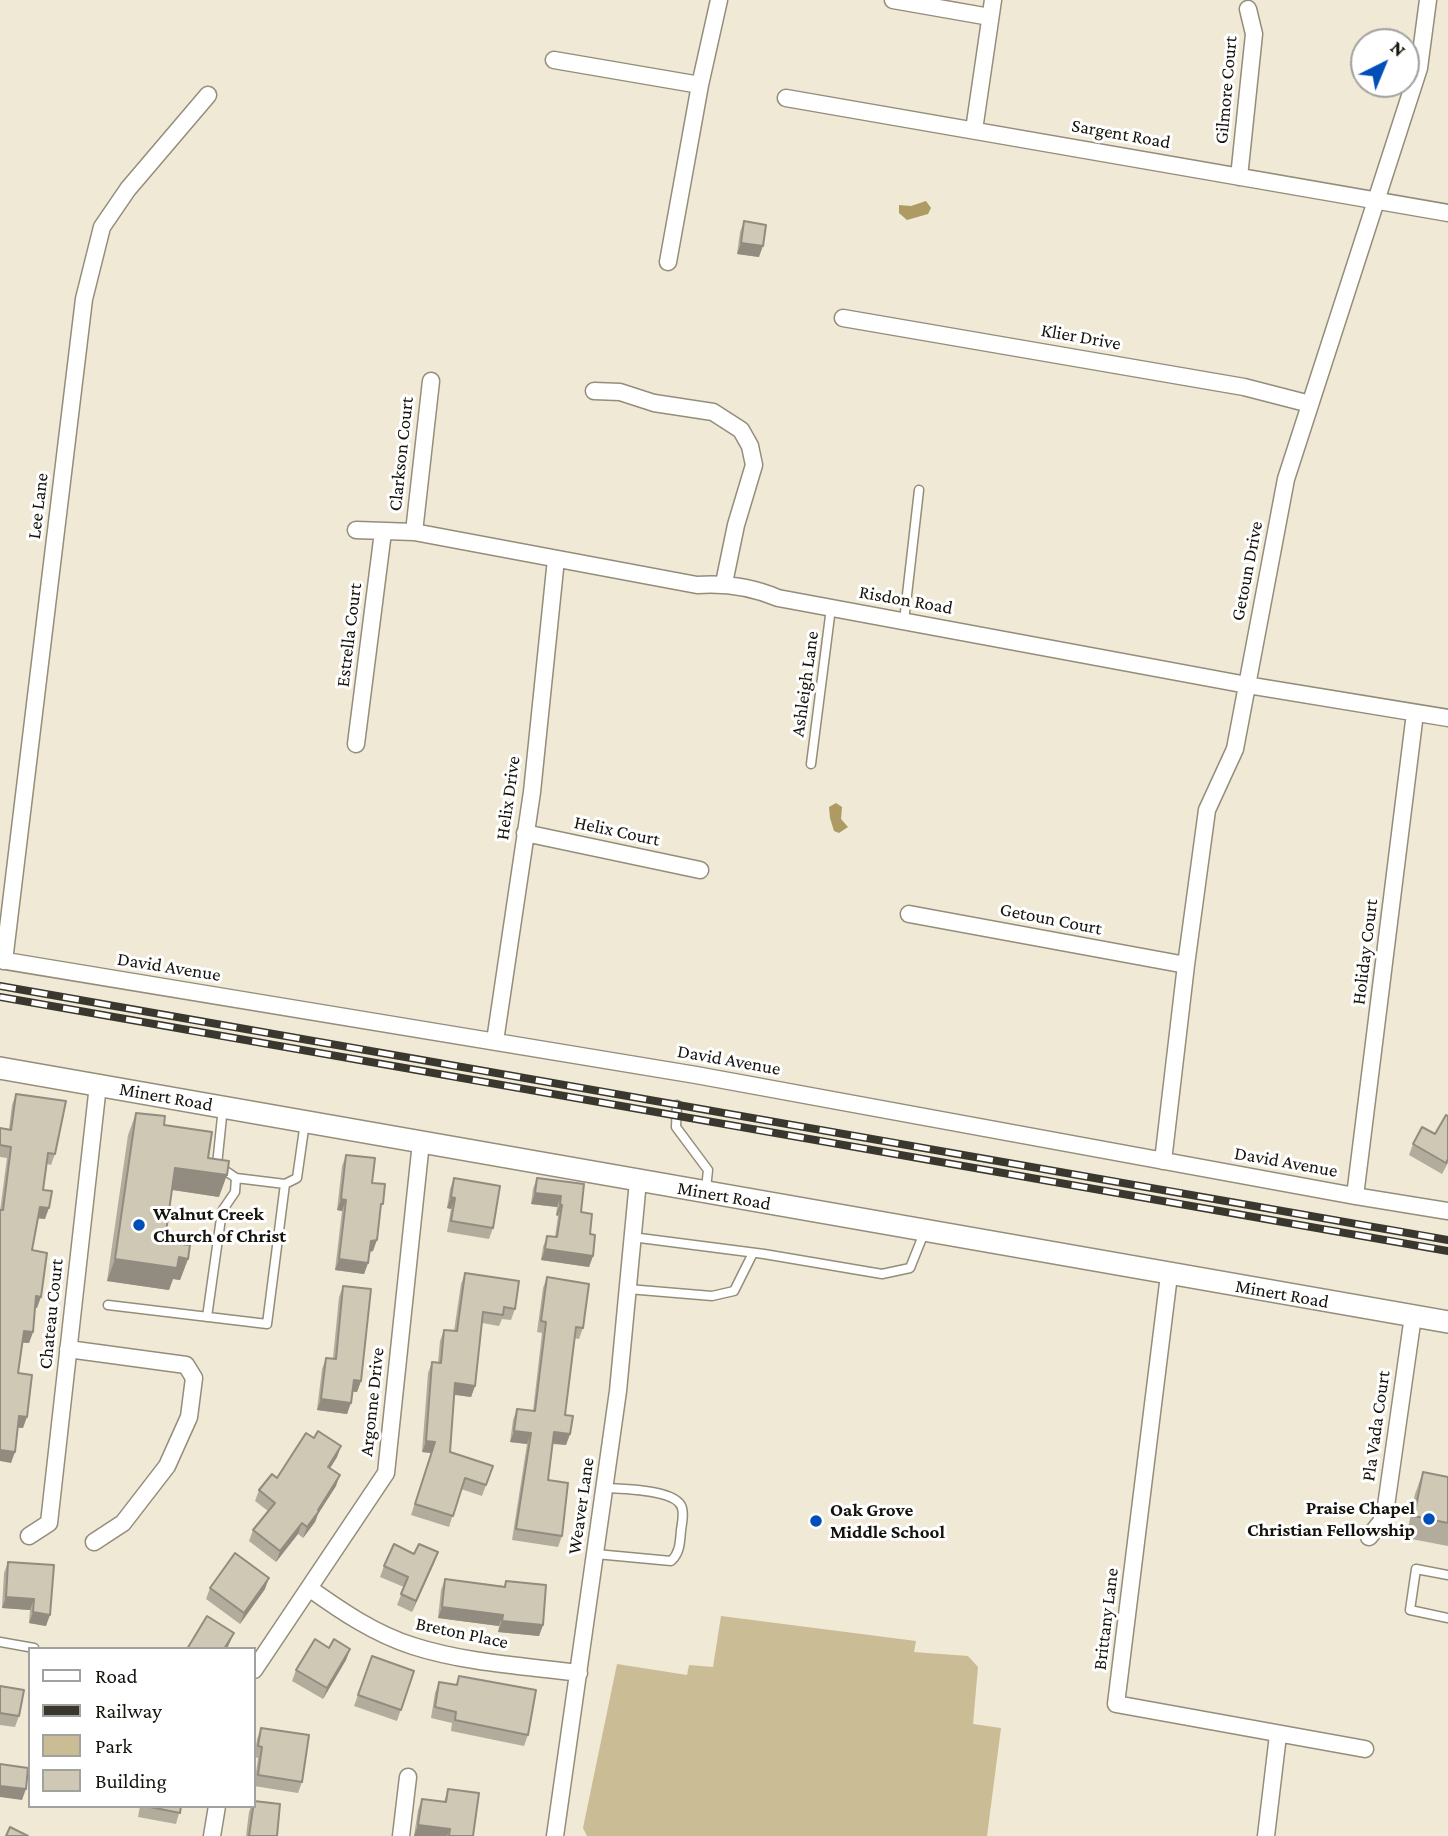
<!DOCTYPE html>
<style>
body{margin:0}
#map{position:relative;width:1448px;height:1836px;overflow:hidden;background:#f0e9d5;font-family:"Crimson Pro",serif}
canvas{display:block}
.legend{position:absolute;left:28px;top:1647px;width:228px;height:161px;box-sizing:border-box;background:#fff;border:2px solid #a1a19e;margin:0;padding:9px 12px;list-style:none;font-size:21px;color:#15130c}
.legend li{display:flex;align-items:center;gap:14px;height:35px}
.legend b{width:35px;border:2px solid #a1a19e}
.north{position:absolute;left:1350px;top:28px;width:70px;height:70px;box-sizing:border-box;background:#fff;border:2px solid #a1a19e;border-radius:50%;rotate:43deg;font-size:19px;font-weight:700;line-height:28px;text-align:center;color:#15130c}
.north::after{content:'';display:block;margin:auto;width:24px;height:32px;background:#004fb9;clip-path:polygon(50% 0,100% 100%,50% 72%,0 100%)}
</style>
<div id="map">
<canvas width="1448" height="1836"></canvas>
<ul class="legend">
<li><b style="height:9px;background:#fff"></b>Road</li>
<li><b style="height:9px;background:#3a382e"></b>Railway</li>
<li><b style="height:19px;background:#cabc94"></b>Park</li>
<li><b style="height:19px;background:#cfc8b5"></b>Building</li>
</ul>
<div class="north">N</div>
</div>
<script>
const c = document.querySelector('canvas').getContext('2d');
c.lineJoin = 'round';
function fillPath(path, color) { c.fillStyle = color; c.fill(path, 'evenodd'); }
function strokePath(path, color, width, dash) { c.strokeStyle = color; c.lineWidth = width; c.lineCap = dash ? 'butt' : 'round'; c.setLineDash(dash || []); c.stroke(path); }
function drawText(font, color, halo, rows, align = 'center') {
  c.font = font + ' "Crimson Pro",serif'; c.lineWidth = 6; c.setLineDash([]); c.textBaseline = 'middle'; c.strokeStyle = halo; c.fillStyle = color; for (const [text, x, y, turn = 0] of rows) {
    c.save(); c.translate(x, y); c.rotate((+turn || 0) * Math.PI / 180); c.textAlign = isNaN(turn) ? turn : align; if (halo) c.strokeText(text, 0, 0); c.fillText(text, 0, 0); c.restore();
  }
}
fillPath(new Path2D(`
 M721,1616L916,1641L914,1652L968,1656L978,1667L973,1724L1001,1728L987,1836H587L583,1828L617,1664L687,1675L689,1665L713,1667Z`), '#cabc94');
fillPath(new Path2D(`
 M926,201L931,208L928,214L907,220L899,213V205L911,206Z
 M836,803L842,807L841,819L848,827L839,833L834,831L830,818L829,807Z`), '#ae9a63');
const lane = new Path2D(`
 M904,621L919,490
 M811,764L831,608
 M677,1105L676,1127L708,1170L706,1189
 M223,1107L217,1165L236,1178L285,1184L297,1178L305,1122
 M632,1237L764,1254L882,1274L910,1268L924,1233
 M628,1289L712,1296L734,1291L753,1253
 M108,1305L267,1324L285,1184
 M207,1317L222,1211L235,1192L236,1178
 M596,1554L671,1561C680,1553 680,1542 681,1530C682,1524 684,1515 682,1508C677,1489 622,1489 605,1488
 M1448,1575L1416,1569L1410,1610L1448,1618
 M0,1642L34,1648`);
const street = new Path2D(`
 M893,0L990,17
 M554,60L700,85L668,262
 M700,85L719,0
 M786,98L1448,213
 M974,130L993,0
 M1239,177L1254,34L1248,9
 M843,318L1244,387L1310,404
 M594,391L620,392L654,403L713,412L741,430L750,446L754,465L736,525L724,583
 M356,530L414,532L697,585C725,583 752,587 778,598L1247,685L1448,718
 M414,532L431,381
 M356,744L383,532
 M525,833L700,870
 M909,914L1186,965
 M0,960L696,1075L1355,1196L1448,1211
 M4,961L84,299L102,227L128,189L208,95
 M495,1041L532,792L556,559
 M1163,1161L1186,965L1207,810L1235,749L1286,479L1419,68L1428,0
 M1355,1196L1415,713
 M1169,1275L1116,1704L1365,1749
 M68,1349L186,1365L194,1378L189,1417L167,1466L123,1523L94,1542
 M29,1536L49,1523L98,1085
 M1369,1537L1381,1522L1386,1506L1413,1316
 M309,1588C341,1611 375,1634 413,1646C466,1663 524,1666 579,1673
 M254,1670L386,1473L421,1142
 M212,1836L217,1806
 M401,1836L408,1777
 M555,1836L618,1391L638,1181
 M1266,1836L1278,1735`);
const secondary = new Path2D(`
 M0,1068L1448,1322`);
strokePath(lane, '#938d7a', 11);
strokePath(street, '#938d7a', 19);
strokePath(secondary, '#938d7a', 24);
strokePath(lane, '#fff', 8);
strokePath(street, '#fff', 16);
strokePath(secondary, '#fff', 21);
const rail = new Path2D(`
 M0,986L1448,1240
 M0,997L1448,1251`);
strokePath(rail, '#3a382e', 8);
strokePath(rail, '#fff', 5, [16]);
fillPath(new Path2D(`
 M744,221L759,257L737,254L740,232Z
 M16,1094L55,1154L51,1165L47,1164L43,1190L45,1219L38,1218L32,1250L37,1308H35L33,1332L29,1343H22L18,1373L23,1428H18L11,1463L0,1211L7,1158L0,1157V1128L9,1129L12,1105Z
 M136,1113L208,1158L219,1197L172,1190L166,1232L181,1244L188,1259L180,1280L173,1279L169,1290L107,1281L128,1135Z
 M1448,1116V1163L1442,1174L1409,1155L1413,1144L1435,1134Z
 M346,1155L372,1183L380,1213L373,1251L370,1252L368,1263L364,1274L335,1270L342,1211L337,1210L342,1166Z
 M454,1178L493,1228L489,1239L447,1232L451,1209L447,1208L450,1189Z
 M537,1178L581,1212L590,1234L593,1256L589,1267L541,1260L543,1247L547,1236L555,1237L558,1216L556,1215L557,1207L531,1204L533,1189Z
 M465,1273L515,1309L511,1320L502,1319L499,1326L482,1323L475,1386L471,1397L454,1395L450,1452L493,1466L482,1496L461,1489L449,1527L411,1515L431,1453L422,1452L428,1373L432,1362L438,1363L440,1341L444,1330L454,1331L461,1284Z
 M547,1277L583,1328L579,1339L574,1338L565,1415L570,1434L566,1445L552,1444L548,1480L562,1536L558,1547L512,1540L527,1444L510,1442L513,1420L517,1409L533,1411L542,1333L537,1332L543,1288Z
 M343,1286L361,1381L357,1392H353L347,1414L317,1410L322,1369L326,1358H333L339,1297Z
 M314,1438L341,1446L337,1457L330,1468L336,1486L318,1514L315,1522L303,1538L298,1534L276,1562L249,1541L253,1530L268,1511L255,1501L259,1490L277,1478Z
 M1423,1472L1448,1477V1546L1406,1538L1415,1494Z
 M8,1562L54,1565L46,1626L29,1623L30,1610L2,1608L4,1573Z
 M434,1563L412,1612L397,1605L404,1587L380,1577L384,1566Z
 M445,1579L504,1586L506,1581L543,1625L539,1636L498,1632L499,1626L438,1618L441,1590Z
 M210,1588L265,1589L240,1624L206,1599Z
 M329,1648L350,1649L346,1660L323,1699L292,1681L296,1670Z
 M372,1656L414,1671L397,1721L354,1706Z
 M459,1676L528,1735L524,1746L451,1731L452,1723L431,1718L435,1693L439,1682L456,1685Z
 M0,1686L19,1716L15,1727L0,1725Z
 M261,1728L302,1782L298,1793L254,1786L258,1758L254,1757L257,1739Z
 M448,1789L473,1836H414L418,1810L422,1799L444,1802Z
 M140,1806H181L176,1824L138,1817Z
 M251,1806H252L277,1836H246L249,1812Z`), '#b2ac9c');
fillPath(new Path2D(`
 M741,243L763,246L759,257L737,254Z
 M175,1168L227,1175L219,1197L167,1189Z
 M535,1193L561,1196L557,1207L531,1204Z
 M451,1197L455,1198L451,1209L447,1208Z
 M341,1199L346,1200L342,1211L337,1210Z
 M560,1204L562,1205L558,1216L556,1215Z
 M40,1207L49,1208L45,1219L36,1218Z
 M377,1240L373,1251L367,1252L371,1241Z
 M545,1249L593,1256L589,1267L541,1260Z
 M179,1257L188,1259L180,1280L173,1279L169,1290L107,1281L115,1259Z
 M339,1259L368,1263L364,1274L335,1270Z
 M36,1296L41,1297L37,1308L32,1307Z
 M24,1331L33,1332L29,1343L20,1342Z
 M354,1380L361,1381L357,1392L350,1391Z
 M455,1383L475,1386L471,1397L451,1394Z
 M321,1399L351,1403L347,1414L317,1410Z
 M19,1416L27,1417L23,1428L15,1427Z
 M514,1431L531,1433L527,1444L510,1442Z
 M554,1432L570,1434L566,1445L550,1443Z
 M426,1441L435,1442L431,1453L422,1452Z
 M341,1446L337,1457L324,1478L328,1467Z
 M0,1450L15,1452L11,1463L0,1461Z
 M340,1475L336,1486L318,1514L315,1522L303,1538L307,1527Z
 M302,1523L298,1534L276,1562L280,1551Z
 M438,1552L434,1563L412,1612L416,1601Z
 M269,1578L265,1589L240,1624L244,1613Z
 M6,1597L34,1599L30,1610L2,1608Z
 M442,1607L503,1615L499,1626L438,1618Z
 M33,1612L50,1615L46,1626L29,1623Z
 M502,1621L543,1625L539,1636L498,1632Z
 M234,1633L227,1649H224Z
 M350,1649L346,1660L323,1699L327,1688Z
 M0,1786L26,1789L22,1800L0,1797Z
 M418,1825L450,1829L447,1836H414Z`), '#918c7f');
const building = new Path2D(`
 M744,221L766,225L763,246L741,243Z
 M16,1094L66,1101L55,1154L48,1153L43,1190L52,1191L49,1208L40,1207L32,1250L47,1253L41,1297L36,1296L33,1332L24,1331L18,1373L32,1375L27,1417L19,1416L15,1452L0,1450V1454V1210H3L11,1147L0,1145V1128L11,1130Z
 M136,1113L165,1116L164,1125L212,1132L208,1158L229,1161L227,1175L175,1168L166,1232L183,1234L181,1244L190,1245L188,1259L179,1257L177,1268L115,1259Z
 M1446,1115L1448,1116V1159L1446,1163L1413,1144L1422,1127L1435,1134Z
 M346,1155L375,1158L372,1183L385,1184L383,1204H381L377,1240L371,1241L368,1263L339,1259L346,1200L341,1199Z
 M454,1178L500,1186L493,1228L451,1221L455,1198L451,1197Z
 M537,1178L584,1184L581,1212L592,1214L590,1234L595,1235L593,1256L545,1249L547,1236L557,1237L562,1205L560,1204L561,1196L535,1193Z
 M465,1273L519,1281L515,1309L504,1307L503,1315L483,1312L475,1386L455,1383L450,1452L493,1466L486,1485L465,1478L453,1516L415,1504L435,1442L426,1441L432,1362L441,1363L444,1330L457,1331Z
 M547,1277L589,1284L583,1328L576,1327L565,1415L573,1416L570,1434L554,1432L548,1480L568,1483L562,1536L516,1529L531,1433L514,1431L517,1409L535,1411L546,1322L541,1321Z
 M343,1286L371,1289L361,1381L354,1380L351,1403L321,1399L326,1358L336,1359Z
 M318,1431L341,1446L328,1467L340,1475L318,1510L319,1511L307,1527L302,1523L280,1551L253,1530L275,1503L259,1490L272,1474L277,1478L306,1433L314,1438Z
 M1423,1472L1448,1477V1523L1414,1516Z
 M394,1544L414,1554L419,1544L438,1552L416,1601L401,1594L408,1577L384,1566Z
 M235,1553L269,1578L244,1613L210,1588Z
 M8,1562L54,1565L50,1615L33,1612L34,1599L6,1597Z
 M445,1579L505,1587L506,1581L546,1585L543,1625L502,1621L503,1615L442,1607Z
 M207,1616L234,1633L224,1649H187Z
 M315,1639L329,1648L334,1639L350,1649L327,1688L296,1670Z
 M372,1656L414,1671L401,1710L358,1695Z
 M459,1676L536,1690L528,1735L455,1720L456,1712L435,1707L439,1682L457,1685Z
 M0,1686L24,1690L19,1716L0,1713Z
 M261,1728L309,1735L302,1782L258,1775L262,1747L258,1746Z
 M0,1764L28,1768L26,1789L0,1786Z
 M448,1789L479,1793L473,1836H449L450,1829L418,1825L422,1799L446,1802Z
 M254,1801L280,1804L277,1836H249Z
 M145,1806H181L180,1813Z
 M10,1827L28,1836H6Z`);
fillPath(building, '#cfc8b5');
strokePath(building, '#918c7f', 2);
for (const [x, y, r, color] of [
 [139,1225,7,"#004fb9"],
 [1429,1519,7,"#004fb9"],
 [816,1521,7,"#004fb9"]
]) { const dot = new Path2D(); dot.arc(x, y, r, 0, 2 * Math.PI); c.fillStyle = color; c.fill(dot); strokePath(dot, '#fff', 2.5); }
drawText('19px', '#15130c', '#fff', [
 ["Gilmore Court",1226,90,-85],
 ["Sargent Road",1121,134,10],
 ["Klier Drive",1081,337,10],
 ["Clarkson Court",401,454,-84],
 ["Lee Lane",38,506,-83],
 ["Getoun Drive",1247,571,-79],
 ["Risdon Road",906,600,10],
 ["Estrella Court",349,635,-83],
 ["Ashleigh Lane",805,684,-82],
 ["Helix Drive",508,798,-82],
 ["Helix Court",617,831,12],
 ["Getoun Court",1051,919,11],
 ["Holiday Court",1365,952,-83],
 ["David Avenue",169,967,9],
 ["David Avenue",729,1060,10],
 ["Minert Road",166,1097,10],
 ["David Avenue",1286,1162,10],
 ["Minert Road",724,1196,10],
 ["Minert Road",1282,1294,10],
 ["Chateau Court",51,1314,-84],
 ["Argonne Drive",372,1402,-84],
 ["Pla Vada Court",1376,1426,-82],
 ["Weaver Lane",581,1506,-82],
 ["Brittany Lane",1106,1619,-83],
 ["Breton Place",462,1633,12]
]);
drawText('bold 19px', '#15130c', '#fff', [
 ["Walnut Creek",153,1214],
 ["Church of Christ",153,1236],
 ["Praise Chapel",1415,1508,"right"],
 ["Christian Fellowship",1415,1530,"right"],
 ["Oak Grove",830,1510],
 ["Middle School",830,1532]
], 'left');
</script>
